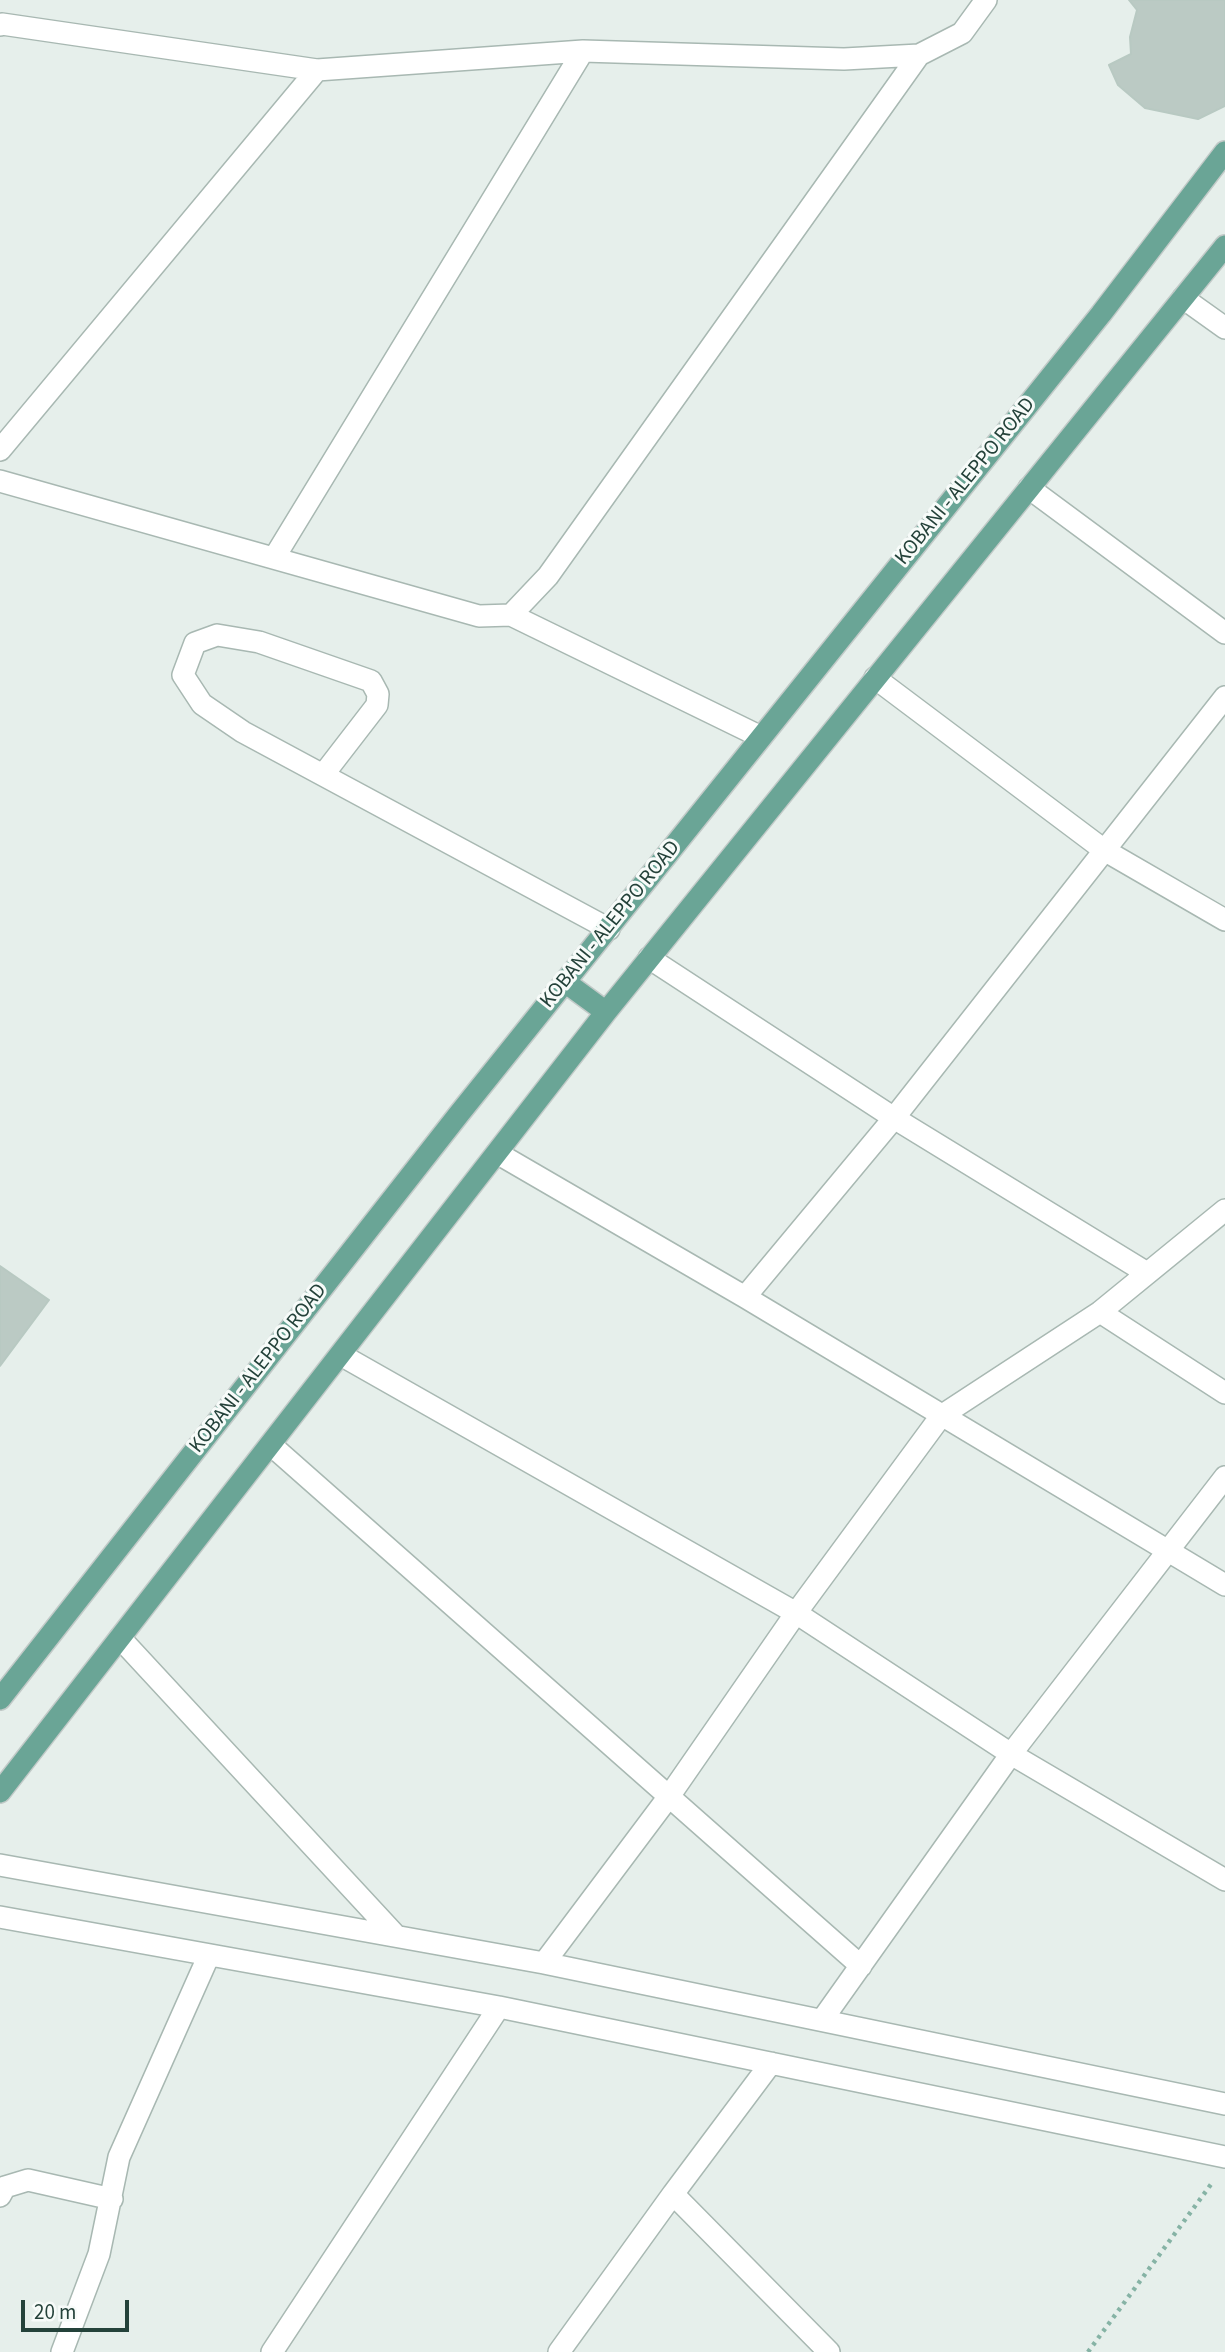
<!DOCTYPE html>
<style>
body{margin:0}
#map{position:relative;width:1225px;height:2352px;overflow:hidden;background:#e6efeb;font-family:"Source Sans 3",sans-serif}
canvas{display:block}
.scale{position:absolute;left:21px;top:2300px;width:108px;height:32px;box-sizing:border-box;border:4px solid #24423a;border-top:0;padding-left:9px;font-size:21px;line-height:24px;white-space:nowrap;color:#24423a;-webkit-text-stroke:5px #f7fbf9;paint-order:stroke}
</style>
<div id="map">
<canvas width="1225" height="2352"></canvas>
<div class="scale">20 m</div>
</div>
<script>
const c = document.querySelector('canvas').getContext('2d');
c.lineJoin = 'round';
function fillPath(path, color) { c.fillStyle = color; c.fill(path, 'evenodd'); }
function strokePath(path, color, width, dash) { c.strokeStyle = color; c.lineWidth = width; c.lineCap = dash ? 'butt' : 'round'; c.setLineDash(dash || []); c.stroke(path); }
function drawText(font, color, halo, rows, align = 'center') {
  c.font = font + ' "Source Sans 3",sans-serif'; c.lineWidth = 6; c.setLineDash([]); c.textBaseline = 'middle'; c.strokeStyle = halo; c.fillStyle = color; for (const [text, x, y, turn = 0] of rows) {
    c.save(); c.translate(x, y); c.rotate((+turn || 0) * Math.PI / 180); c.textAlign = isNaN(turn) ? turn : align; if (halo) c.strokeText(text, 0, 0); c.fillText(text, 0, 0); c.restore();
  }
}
const building = new Path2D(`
 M1129,0H1225V106L1198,119L1145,108L1118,85L1109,65L1131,54L1130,37L1137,10Z
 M0,1266L49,1300L0,1366Z`);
fillPath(building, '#bbcac4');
strokePath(building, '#b8c9c2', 2);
const minor = new Path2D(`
 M0,25L2,24L317,70L583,51L844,59L919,55L962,33L986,0
 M1183,298L1225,328
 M0,450L317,70
 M0,481L479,616L511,615L548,576L919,55
 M1029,488L1225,633
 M274,558L583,51
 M511,615L761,737
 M875,678L1104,850L1225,920
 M323,775L377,705L378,694L371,681L259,642L217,635L195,643L183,675L202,704L243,732L609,929
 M649,958L894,1118L1147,1273
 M497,1153L745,1297L1225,1585
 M745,1297L894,1118L1225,697
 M1100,1312L1225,1393
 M341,1355L796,1613L1011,1754L1225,1880
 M271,1445L861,1966
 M120,1638L396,1936
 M0,1865L544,1963L1225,2104
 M0,1917L499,2007L1225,2157
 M544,1963L670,1795L796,1613L941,1416L1100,1312L1225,1210
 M822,2020L1011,1754L1225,1477
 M771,2063L673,2194L829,2352
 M0,2196L5,2187L28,2180L112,2199
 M62,2352L99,2254L119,2157L209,1955
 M272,2352L499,2007
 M559,2352L673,2194`);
const major = new Path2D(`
 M565,982L606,1012
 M0,1699L459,1114L1101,314L1225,152
 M0,1792L606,1012L1225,246`);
strokePath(minor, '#a8b8b2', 24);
strokePath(major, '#c2cac8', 24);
strokePath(new Path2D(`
 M1088,2352L1212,2183`), '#86b3a5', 4.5, [3.5, 5]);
strokePath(minor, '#fff', 21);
strokePath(major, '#6aa596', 21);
drawText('21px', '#24423a', '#f7fbf9', [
 ["KOBANI - ALEPPO ROAD",966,482,-51],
 ["KOBANI - ALEPPO ROAD",611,925,-51],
 ["KOBANI - ALEPPO ROAD",259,1369,-52]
]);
</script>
